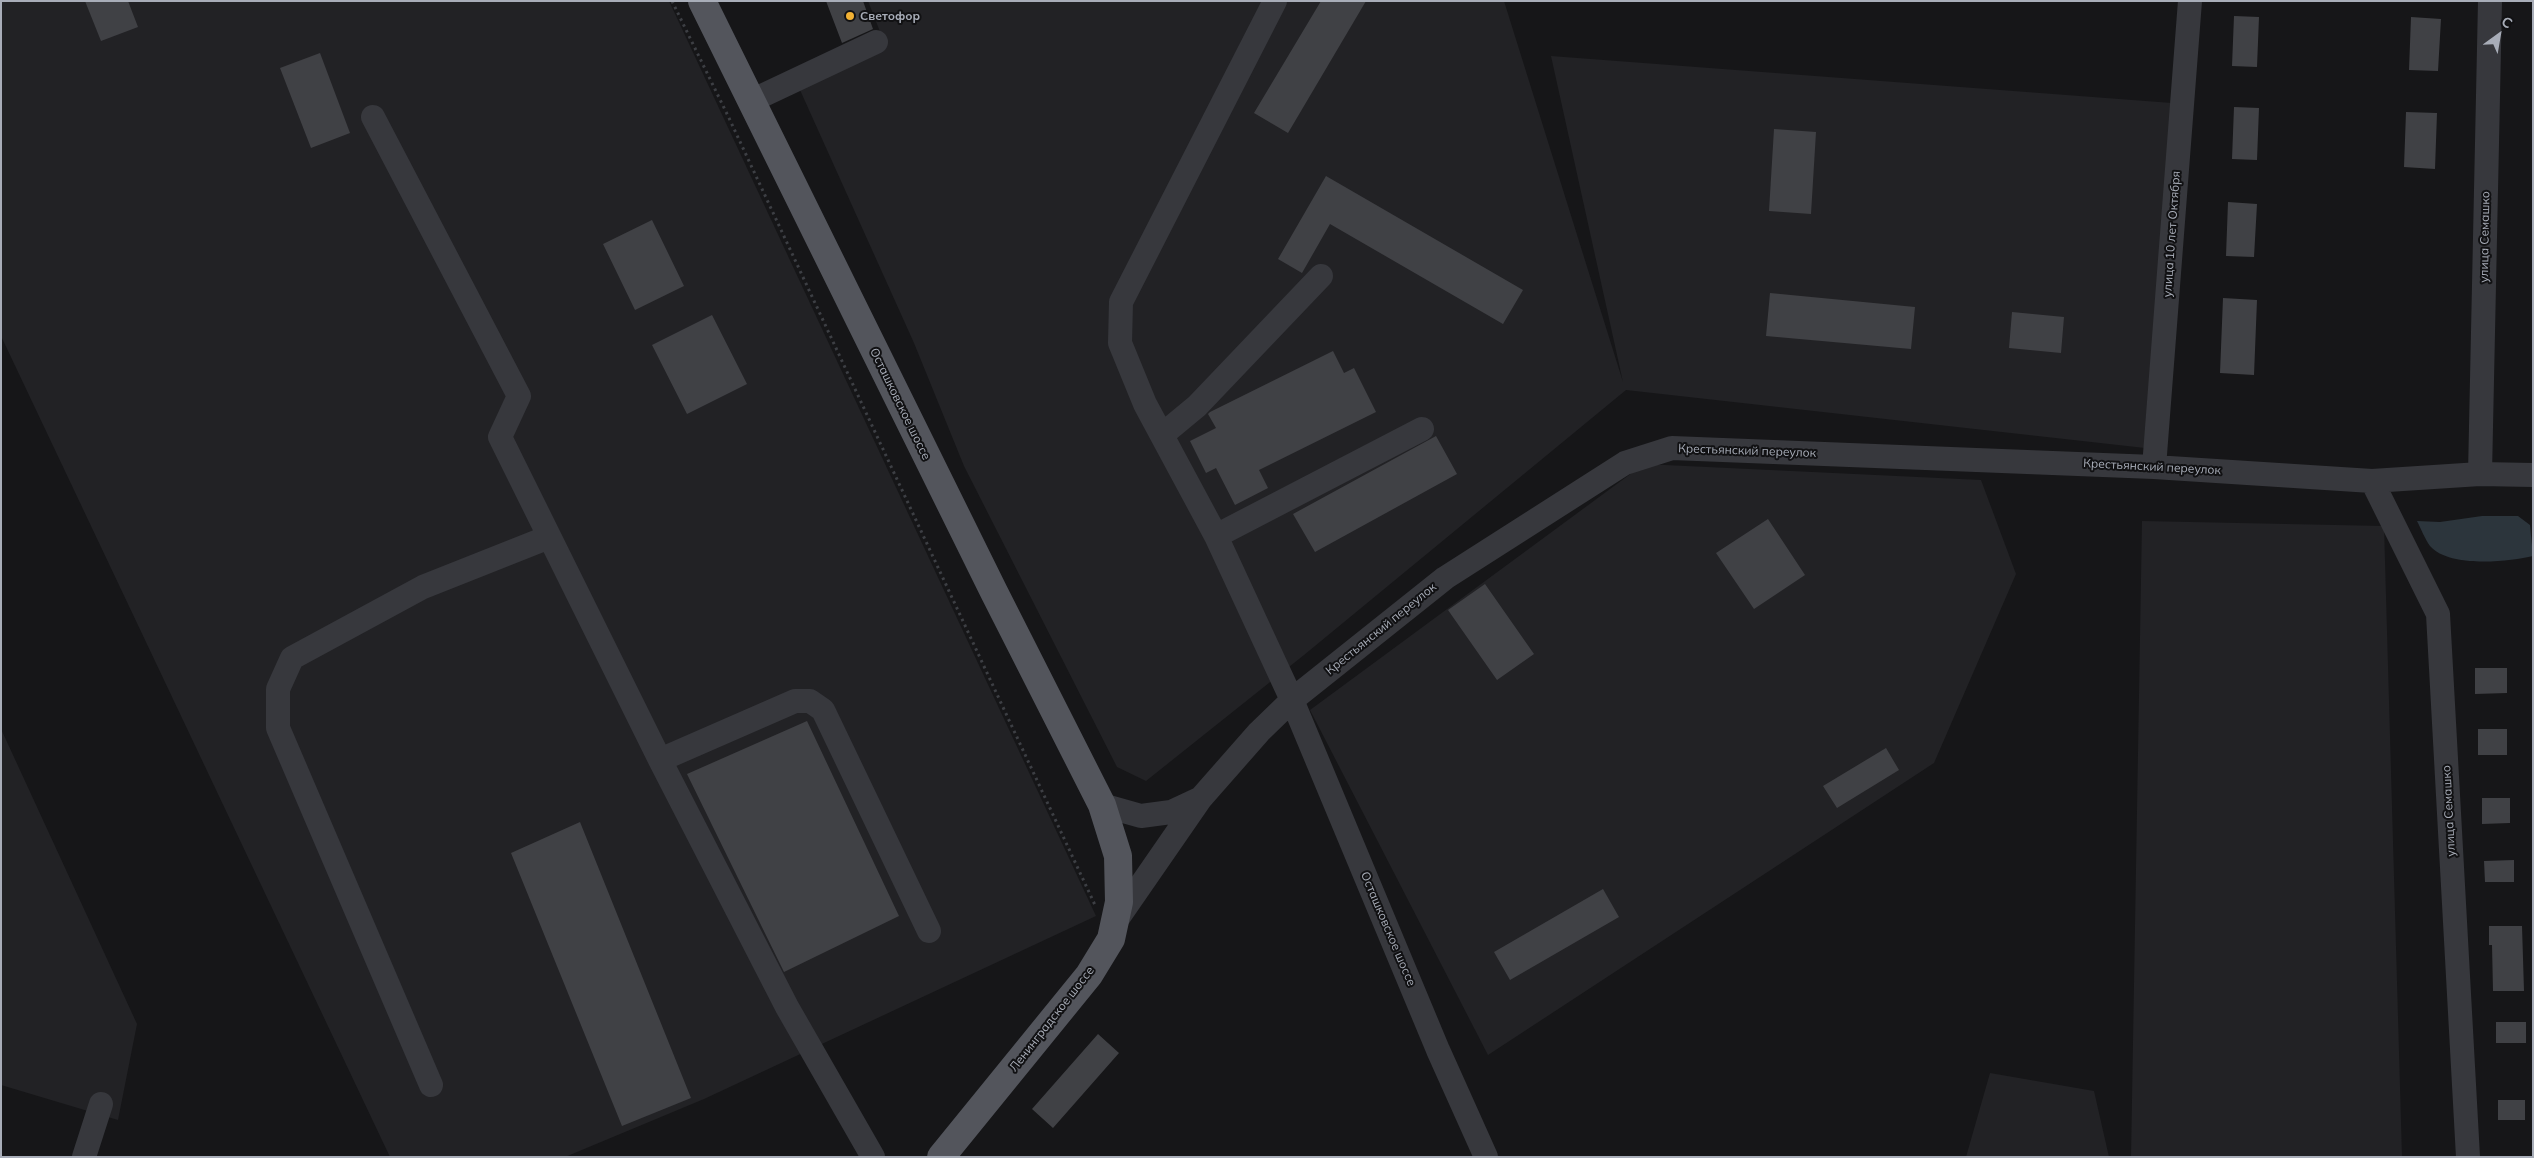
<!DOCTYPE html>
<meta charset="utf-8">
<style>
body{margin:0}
#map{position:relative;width:2534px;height:1158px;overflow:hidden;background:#161618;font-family:Mulish,sans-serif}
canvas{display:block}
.frame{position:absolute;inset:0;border:2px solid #a8adb8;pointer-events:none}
.north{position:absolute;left:2474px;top:10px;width:50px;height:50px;-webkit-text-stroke:4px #111113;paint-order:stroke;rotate:32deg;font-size:14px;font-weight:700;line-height:20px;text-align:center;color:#a8adb8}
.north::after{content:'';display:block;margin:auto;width:18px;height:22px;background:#a8adb8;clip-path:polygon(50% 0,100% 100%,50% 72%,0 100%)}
</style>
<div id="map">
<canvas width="2534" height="1158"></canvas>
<div class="frame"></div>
<div class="north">С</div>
</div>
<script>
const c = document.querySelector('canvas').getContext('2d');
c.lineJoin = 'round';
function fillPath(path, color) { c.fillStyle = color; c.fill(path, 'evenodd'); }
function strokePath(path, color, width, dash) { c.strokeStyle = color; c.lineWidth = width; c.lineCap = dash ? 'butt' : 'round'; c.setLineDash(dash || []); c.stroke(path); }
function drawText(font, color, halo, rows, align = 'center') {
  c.font = font + ' Mulish,sans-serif'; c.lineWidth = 4; c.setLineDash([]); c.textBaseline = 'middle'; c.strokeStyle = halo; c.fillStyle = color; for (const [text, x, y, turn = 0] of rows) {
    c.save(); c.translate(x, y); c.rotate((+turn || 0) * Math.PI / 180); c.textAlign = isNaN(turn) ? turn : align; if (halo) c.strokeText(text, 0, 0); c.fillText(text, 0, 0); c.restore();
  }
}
fillPath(new Path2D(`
 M1,1H669L1096,916L704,1099L565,1157H390L1,336Z
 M868,1H1504L1623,382L1551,56L2172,103L2145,448L1626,390L1304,655L1146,781L1117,767L964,466L914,343L800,90L886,47Z
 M1644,464L1981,480L2016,574L1934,763L1488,1055L1310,710Z
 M2142,521L2384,526L2402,1157H2131Z
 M1,729L137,1024L118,1120L1,1085Z
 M1990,1073L2094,1091L2109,1157H1966Z`), '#222225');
fillPath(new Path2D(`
 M2482,516H2518L2530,525L2533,556C2508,562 2449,568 2430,546C2425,539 2421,529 2417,521L2440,522Z`), '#2c353c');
fillPath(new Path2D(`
 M85,1H128L138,27L101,41Z
 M826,1H863L873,29L842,43Z
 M1321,1H1366L1288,133L1254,113Z
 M2234,16L2259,17L2257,67L2232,66Z
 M2411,17L2441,19L2438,71L2409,70Z
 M320,53L350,133L311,148L280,68Z
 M2234,107L2259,108L2257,160L2232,159Z
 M2406,112L2437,113L2435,169L2404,167Z
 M1774,129L1816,132L1811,214L1769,211Z
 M1326,176L1523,290L1503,324L1330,224L1302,273L1278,259Z
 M2228,202L2257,204L2254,257L2226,256Z
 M652,220L684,286L635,310L603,244Z
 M1770,293L1915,307L1911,349L1766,336Z
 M2223,298L2257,300L2254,375L2220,373Z
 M2012,312L2064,317L2061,353L2009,348Z
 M712,315L747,384L687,414L652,345Z
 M1333,351L1344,373L1354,368L1376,412L1259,470L1268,488L1235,505L1216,468L1206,473L1190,441L1216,428L1208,414L1210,412Z
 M1436,436L1457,474L1315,552L1293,514Z
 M1768,519L1805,575L1754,609L1716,553Z
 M1485,584L1534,654L1497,680L1448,610Z
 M2475,668H2507V693L2475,694Z
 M807,721L899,916L784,972L687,774Z
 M2478,729H2507V755H2478Z
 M1886,748L1899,770L1837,808L1823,786Z
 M2482,798H2510V823L2482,824Z
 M580,822L691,1098L622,1126L511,853Z
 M2514,860V882H2485L2484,861Z
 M1603,889L1619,917L1510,980L1494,952Z
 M2489,926H2522L2524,991H2493L2492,945H2489Z
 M2496,1022H2526V1043H2496Z
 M1098,1034L1119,1053L1053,1128L1032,1109Z
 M2498,1100H2525V1120H2498Z`), '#404145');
strokePath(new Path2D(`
 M672,1L729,118L1095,905`), '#3d3f44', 3, [2.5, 4]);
strokePath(new Path2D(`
 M1275,1L1121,302L1120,343L1145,404L1216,536L1292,700L1438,1050L1486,1157
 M751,101L876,42
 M373,117L519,396L500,437L660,760L787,1007L873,1157
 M1162,435L1197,406L1321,276
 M2154,467L2190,1
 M2480,474L2490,1
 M2372,481L2438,614L2468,1157
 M1216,536L1422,429
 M660,760L795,701H810L823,710L929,931
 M1102,805L1141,816L1171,812L1201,798
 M1116,921L1201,798L1259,732L1292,700L1445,578L1625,463L1672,448L2154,467L2372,481L2480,474L2533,475
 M431,1085L278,728V689L292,658L423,587L549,537
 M84,1157L101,1104`), '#37383d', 24);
strokePath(new Path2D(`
 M702,1L994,592L1102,805L1118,856L1119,902L1111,939L1089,975L941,1157`), '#53555c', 28);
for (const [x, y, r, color] of [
 [850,16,5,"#f2b134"]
]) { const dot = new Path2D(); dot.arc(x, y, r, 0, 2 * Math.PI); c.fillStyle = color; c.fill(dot); strokePath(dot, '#111113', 2); }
drawText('bold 12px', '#a8adb8', '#111113', [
 ["Светофор",860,16]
], 'left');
drawText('12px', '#a8adb8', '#111113', [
 ["улица 10 лет Октября",2172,234,-86],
 ["улица Семашко",2485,237,-89],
 ["Осташковское шоссе",900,404,64],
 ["Крестьянский переулок",1747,451,2],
 ["Крестьянский переулок",2152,467,3],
 ["Крестьянский переулок",1381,629,-39],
 ["улица Семашко",2449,811,-93],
 ["Осташковское шоссе",1388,929,67],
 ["Ленинградское шоссе",1052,1019,-52]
]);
</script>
